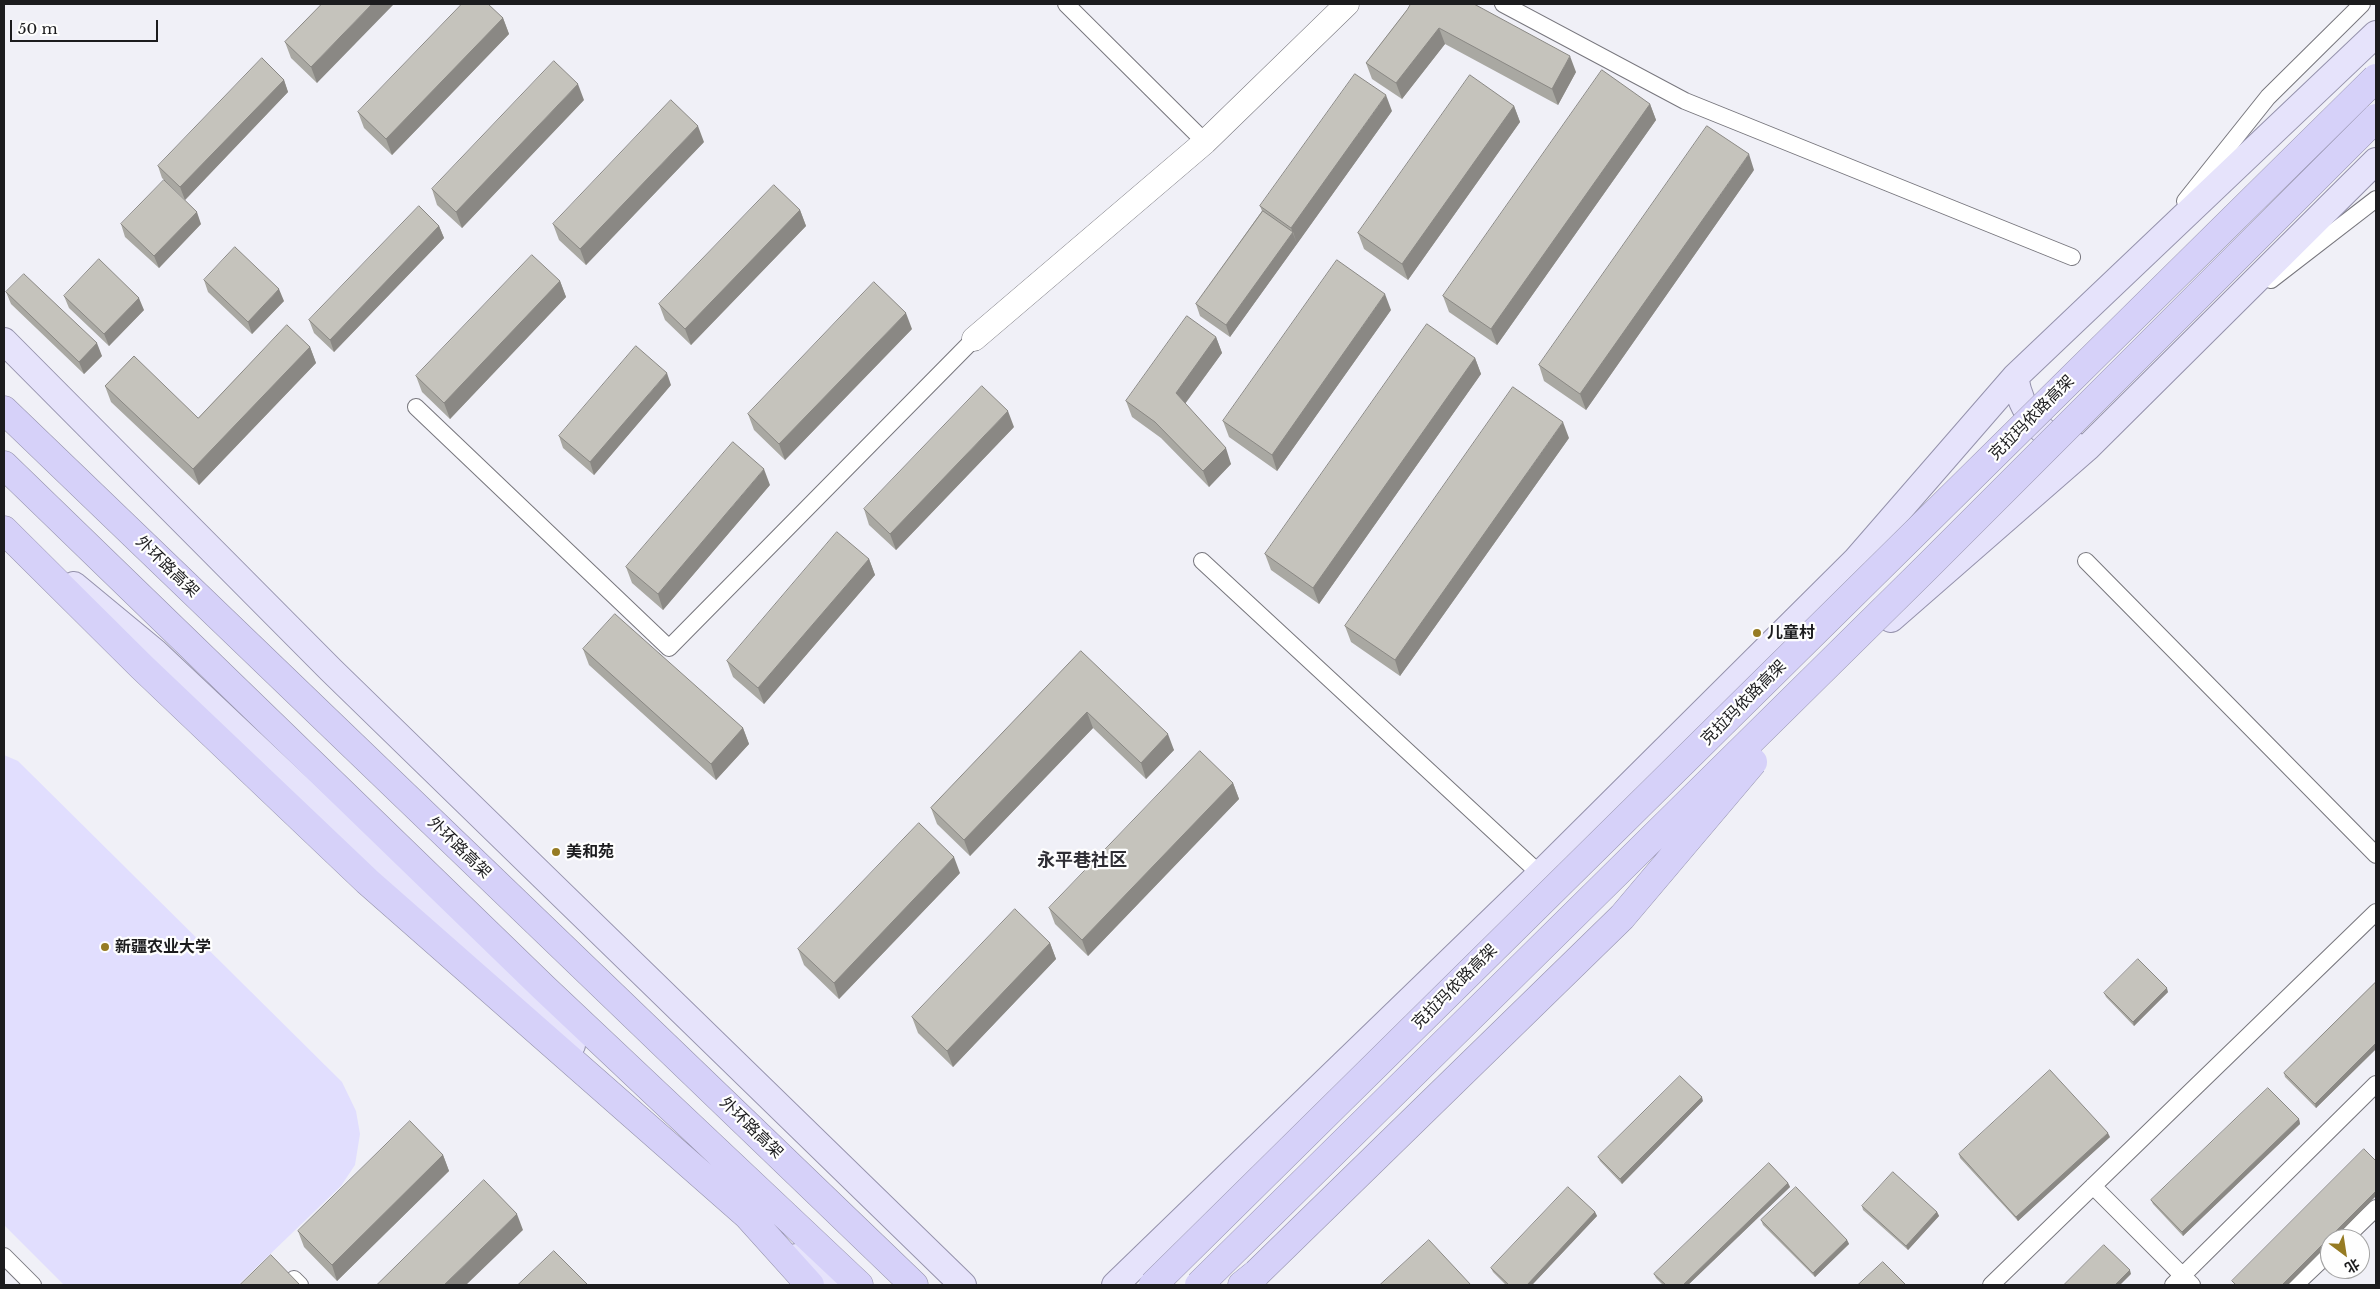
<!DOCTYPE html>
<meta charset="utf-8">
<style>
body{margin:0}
#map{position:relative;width:2380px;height:1289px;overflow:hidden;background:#f0f0f7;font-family:"Libre Baskerville","Noto Sans SC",serif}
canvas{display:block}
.frame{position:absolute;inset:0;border:5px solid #1c1c1e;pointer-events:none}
.north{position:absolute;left:2320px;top:1229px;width:50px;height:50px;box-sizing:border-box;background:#fefefe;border:1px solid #a4a4a4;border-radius:50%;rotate:149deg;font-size:14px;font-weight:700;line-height:20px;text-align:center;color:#1c1c1e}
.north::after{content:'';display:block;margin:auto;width:18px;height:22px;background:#967b23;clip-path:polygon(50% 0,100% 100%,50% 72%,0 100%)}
.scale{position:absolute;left:10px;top:20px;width:148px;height:22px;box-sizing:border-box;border:2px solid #1c1c1e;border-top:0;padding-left:6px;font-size:15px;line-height:18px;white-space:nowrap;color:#1c1c1e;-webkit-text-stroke:4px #fefefe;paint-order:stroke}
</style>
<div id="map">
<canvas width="2380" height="1289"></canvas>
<div class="frame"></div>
<div class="north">北</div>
<div class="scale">50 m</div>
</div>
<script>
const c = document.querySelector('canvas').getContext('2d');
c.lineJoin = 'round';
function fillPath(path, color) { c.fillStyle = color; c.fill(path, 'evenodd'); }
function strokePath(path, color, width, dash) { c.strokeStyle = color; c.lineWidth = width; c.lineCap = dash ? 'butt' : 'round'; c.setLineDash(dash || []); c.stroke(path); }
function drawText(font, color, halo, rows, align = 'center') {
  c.font = font + ' "Libre Baskerville","Noto Sans SC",serif'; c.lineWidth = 4.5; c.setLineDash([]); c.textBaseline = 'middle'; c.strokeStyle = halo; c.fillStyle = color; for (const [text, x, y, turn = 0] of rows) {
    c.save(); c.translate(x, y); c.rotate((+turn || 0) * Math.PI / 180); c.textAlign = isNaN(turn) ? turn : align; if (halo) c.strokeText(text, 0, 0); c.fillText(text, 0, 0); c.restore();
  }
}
fillPath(new Path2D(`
 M4,755L18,761L342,1082L356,1111L360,1134L355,1165L341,1186L238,1285H64L4,1225Z`), '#e1defe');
const street = new Path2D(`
 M1066,4L1205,142
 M1503,4L1685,101L2072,257
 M2185,201L2268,97L2362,4
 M2271,280L2376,199
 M416,407L669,648L974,339
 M1202,561L1540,874
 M2086,561L2376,855
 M2093,1186L2192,1285
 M2344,1239L2376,1208
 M4,1256L33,1285
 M294,1279L300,1285
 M1991,1285L2376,912
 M2173,1285L2376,1084
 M2295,1285L2330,1252`);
const secondary = new Path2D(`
 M974,339L1205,142L1347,4`);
const primary = new Path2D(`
 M4,341L331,670L963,1285
 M2015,377C2021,411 2040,439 2076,446
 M74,585L155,652L572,1045
 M1891,619L2087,448L2376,161
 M797,1257L827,1285
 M1115,1285L1540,874L1856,560L2015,377L2376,34`);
const highway = new Path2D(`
 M4,410L914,1285
 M4,465L544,988L859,1285
 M4,530L142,667L367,881L747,1215L810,1285
 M1242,1285L1257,1273`);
strokePath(street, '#77767d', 18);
strokePath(secondary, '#77767d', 25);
strokePath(primary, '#9592ac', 28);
strokePath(highway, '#9592ac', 29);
strokePath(street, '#fff', 16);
strokePath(secondary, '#fff', 24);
strokePath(primary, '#e6e3fb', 26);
strokePath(highway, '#d6d1f9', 28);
const highwayBridge = new Path2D(`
 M1257,1273L1622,917L1753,762
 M1153,1285L2376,78
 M1199,1285L1926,568L2376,118`);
strokePath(highwayBridge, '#9592ac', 29, []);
strokePath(highwayBridge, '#d6d1f9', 28);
fillPath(new Path2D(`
 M322,4L317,83L291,58L285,42Z
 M1407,10L1576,72L1558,105L1445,44L1402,99L1372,79L1366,63Z
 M503,18L509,34L392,155L364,128L358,112Z
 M284,80L288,92L185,200L162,178L158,166Z
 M584,100L462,228L437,205L432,189Z
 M1650,104L1656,120L1497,345L1449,312L1443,296Z
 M1514,106L1520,122L1408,280L1364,249L1358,233Z
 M1392,111L1230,337L1200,316L1196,304L1262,211L1260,206Z
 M704,142L586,265L559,240L553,224Z
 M1754,170L1586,410L1544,381L1539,365Z
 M800,210L806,226L691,345L665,320L659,304Z
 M121,224H201L159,268L125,237Z
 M439,226L444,238L334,352L314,333L309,320Z
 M204,280L284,301L252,334L208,292Z
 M560,281L566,297L450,419L422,392L416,376Z
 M6,292L102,356L84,374L11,304Z
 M64,296L144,310L109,346L69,308Z
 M1391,310L1277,471L1229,437L1223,421Z
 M912,329L785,460L754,430L748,414Z
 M1216,337L1222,353L1185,404L1231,464L1209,487L1161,438L1132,417L1126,401Z
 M310,347L316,363L199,485L111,402L105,386L198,418Z
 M1475,358L1481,374L1319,604L1271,570L1265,554Z
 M671,385L594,475L563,448L559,436Z
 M1014,427L896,550L869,525L864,509Z
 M1569,438L1400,676L1351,642L1345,626Z
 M770,485L663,610L632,583L626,567Z
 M869,559L875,575L764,704L733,677L727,661Z
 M583,649L743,728L749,744L716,780L589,665Z
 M1081,651L1174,750L1146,779L1093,728L970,856L937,824L931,808Z
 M1233,783L1239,799L1088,956L1055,924L1049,908Z
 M960,873L839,999L804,965L798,949Z
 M1050,943L1056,959L953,1067L918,1033L912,1017Z
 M2376,982V1049L2316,1108L2285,1077L2284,1073Z
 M2168,992L2134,1026L2106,997L2104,993Z
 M1703,1101L1622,1184L1600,1161L1598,1157Z
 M2299,1119L2300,1124L2183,1236L2153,1204L2151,1200Z
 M2110,1137L2018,1221L1960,1158L1959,1154Z
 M443,1155L449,1171L337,1281L304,1247L298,1231Z
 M1788,1183L1790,1187L1688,1285H1663L1656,1278L1654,1274Z
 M1862,1206L1937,1212L1939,1216L1908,1250L1863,1210Z
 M1595,1212L1597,1216L1532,1285H1506L1493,1272L1491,1268Z
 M1761,1220L1847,1240L1849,1244L1815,1277L1763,1225Z`), '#a9a8a2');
fillPath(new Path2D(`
 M372,4H394L317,83L311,67Z
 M503,18L509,34L392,155L386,139Z
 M1439,28L1445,44L1402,99L1396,83Z
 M1570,56L1576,72L1558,105L1552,89Z
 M284,80L288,92L185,200L180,187Z
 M578,84L584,100L462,228L456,212Z
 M1386,95L1392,111L1297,244L1291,228Z
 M1650,104L1656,120L1497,345L1491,329Z
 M1514,106L1520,122L1408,280L1402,264Z
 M698,126L704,142L586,265L580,249Z
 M1749,154L1754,170L1586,410L1580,394Z
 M800,210L806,226L691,345L685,329Z
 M197,212L201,224L159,268L154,256Z
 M439,226L444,238L334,352L330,340Z
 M1293,232L1297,244L1230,337L1226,325Z
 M560,281L566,297L450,419L444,403Z
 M279,289L284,301L252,334L248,322Z
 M1385,294L1391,310L1277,471L1272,455Z
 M139,298L144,310L109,346L104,334Z
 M906,313L912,329L785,460L779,444Z
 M1216,337L1222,353L1181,409L1176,393Z
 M97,343L102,356L84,374L79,362Z
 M310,347L316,363L199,485L193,469Z
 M1475,358L1481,374L1319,604L1313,588Z
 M667,373L671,385L594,475L590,462Z
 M1008,411L1014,427L896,550L890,534Z
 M1563,422L1569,438L1400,676L1395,660Z
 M1226,448L1231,464L1209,487L1203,471Z
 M764,469L770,485L663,610L658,594Z
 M869,559L875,575L764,704L758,688Z
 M1087,712L1093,728L970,856L964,840Z
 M743,728L749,744L716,780L711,764Z
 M1168,734L1174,750L1146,779L1141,763Z
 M1233,783L1239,799L1088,956L1082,940Z
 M954,857L960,873L839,999L834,983Z
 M1050,943L1056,959L953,1067L947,1051Z
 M2167,988L2168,992L2134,1026L2133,1022Z
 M2376,1043V1049L2316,1108L2315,1104Z
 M1702,1097L1703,1101L1622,1184L1620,1179Z
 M2299,1119L2300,1124L2183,1236L2182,1232Z
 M2108,1133L2110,1137L2018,1221L2016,1217Z
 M443,1155L449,1171L337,1281L332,1265Z
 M1788,1183L1790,1187L1688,1285H1683Z
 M2376,1191V1196L2334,1239H2330V1243L2288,1285H2282Z
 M1595,1212L1597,1216L1532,1285H1527Z
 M1937,1212L1939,1216L1908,1250L1906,1246Z
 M517,1214L523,1230L466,1285H444Z
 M1847,1240L1849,1244L1815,1277L1813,1273Z
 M2130,1270L2131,1274L2120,1285H2115Z`), '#8a8884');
const building = new Path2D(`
 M322,4H372L311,67L285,42Z
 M462,4H488L503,18L386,139L358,112Z
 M1411,4H1474L1570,56L1552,89L1439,28L1396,83L1366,63L1407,10Z
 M262,58L284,80L180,187L158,166Z
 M554,61L578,84L456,212L432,189Z
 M1602,70L1650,104L1491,329L1443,296Z
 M1355,74L1386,95L1291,228L1260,206Z
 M1470,75L1514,106L1402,264L1358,233Z
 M671,100L698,126L580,249L553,224Z
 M1707,126L1749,154L1580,394L1539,365Z
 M164,180L197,212L154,256L121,224Z
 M774,185L800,210L685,329L659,304Z
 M419,206L439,226L330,340L309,320Z
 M1263,211L1293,232L1226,325L1196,304Z
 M235,247L279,289L248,322L204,280Z
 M532,255L560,281L444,403L416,376Z
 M99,259L139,298L104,334L64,296Z
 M1337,260L1385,294L1272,455L1223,421Z
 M24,274L97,343L79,362L6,292Z
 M874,282L906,313L779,444L748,414Z
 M1187,316L1216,337L1176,393L1226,448L1203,471L1155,422L1126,401Z
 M1427,324L1475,358L1313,588L1265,554Z
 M287,325L310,347L193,469L105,386L134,356L198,418Z
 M636,346L667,373L590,462L559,436Z
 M982,386L1008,411L890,534L864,509Z
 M1513,387L1563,422L1395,660L1345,626Z
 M733,442L764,469L658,594L626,567Z
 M837,532L869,559L758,688L727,661Z
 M615,614L743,728L711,764L583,649Z
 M1081,651L1168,734L1141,763L1087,712L964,840L931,808Z
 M1200,751L1233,783L1082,940L1049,908Z
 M919,823L954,857L834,983L798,949Z
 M1015,909L1050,943L947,1051L912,1017Z
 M2138,959L2167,988L2133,1022L2104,993Z
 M2376,982V1043L2315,1104L2284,1073Z
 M2050,1070L2108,1133L2016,1217L1959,1154Z
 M1680,1076L1702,1097L1620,1179L1598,1157Z
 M2268,1088L2299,1119L2182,1232L2151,1200Z
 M410,1121L443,1155L332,1265L298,1231Z
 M2364,1149L2376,1161V1191L2282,1285H2236L2232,1281Z
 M1769,1163L1788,1183L1683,1285H1666L1654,1274Z
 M1893,1172L1937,1212L1906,1246L1862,1206Z
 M484,1180L517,1214L444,1285H377Z
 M1568,1187L1595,1212L1527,1285H1509L1491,1268Z
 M1796,1187L1847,1240L1813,1273L1761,1220Z
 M1429,1240L1471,1285H1380Z
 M2104,1245L2130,1270L2115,1285H2064Z
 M554,1251L588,1285H518Z
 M271,1255L300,1285H240Z
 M1883,1262L1906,1285H1858Z`);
fillPath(building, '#c5c3bc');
strokePath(building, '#8a8884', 1);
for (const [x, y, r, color] of [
 [1757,633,5,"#967b23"],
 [556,852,5,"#967b23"],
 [105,947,5,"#967b23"]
]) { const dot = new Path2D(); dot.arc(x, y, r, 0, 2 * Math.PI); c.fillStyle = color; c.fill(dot); strokePath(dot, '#fefefe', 2); }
drawText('16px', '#1c1c1e', '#fefefe', [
 ["克拉玛依路高架",2032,418,-45],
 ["外环路高架",167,567,44],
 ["克拉玛依路高架",1744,703,-45],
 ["外环路高架",459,848,44],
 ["克拉玛依路高架",1455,987,-45],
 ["外环路高架",751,1128,44]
]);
drawText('bold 16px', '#1c1c1e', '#fefefe', [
 ["儿童村",1767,633],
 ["美和苑",566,852],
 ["新疆农业大学",115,947]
], 'left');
drawText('bold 18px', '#2f2e34', '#fefefe', [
 ["永平巷社区",1082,861]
]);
</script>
